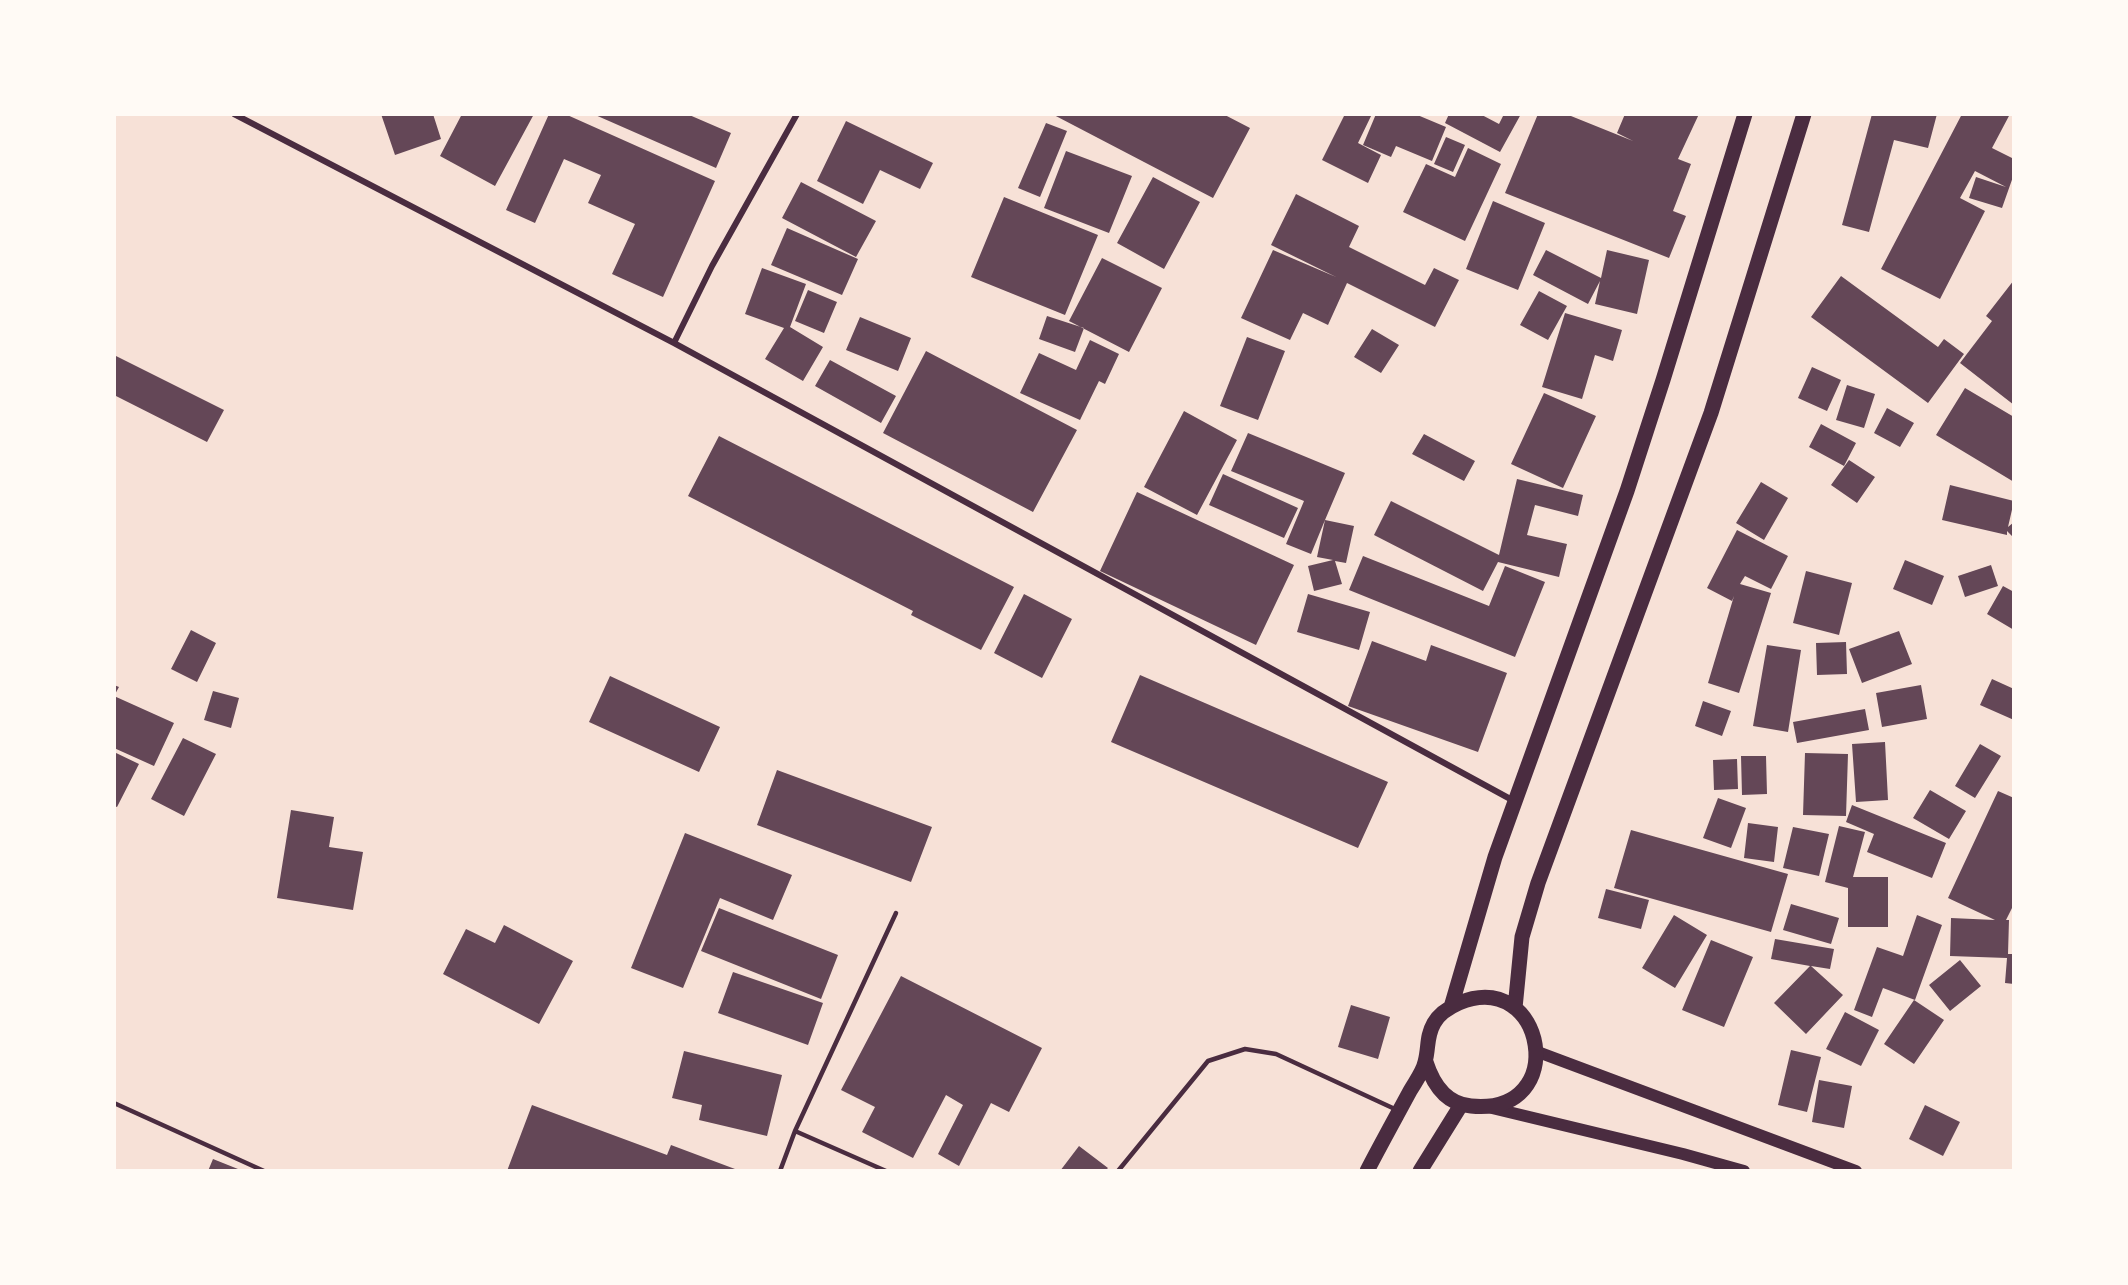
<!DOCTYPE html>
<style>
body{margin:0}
#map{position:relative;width:2128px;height:1285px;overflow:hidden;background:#f7e1d7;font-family:Cabin,sans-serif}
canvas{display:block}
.frame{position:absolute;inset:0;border:116px solid #fffaf5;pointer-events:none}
</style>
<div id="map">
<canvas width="2128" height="1285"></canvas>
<div class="frame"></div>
</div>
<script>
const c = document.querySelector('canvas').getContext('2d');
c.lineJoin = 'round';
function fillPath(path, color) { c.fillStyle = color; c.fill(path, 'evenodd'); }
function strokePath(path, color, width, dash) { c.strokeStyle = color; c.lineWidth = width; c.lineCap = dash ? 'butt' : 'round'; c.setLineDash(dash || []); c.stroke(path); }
fillPath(new Path2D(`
 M381,114H433L441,139L395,155Z
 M462,114H534L495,186L440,156Z
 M549,114H565L715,181L663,297L612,274L635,224L588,203L601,175L564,159L535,223L506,210Z
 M593,114H687L731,133L716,168Z
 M1052,114H1223L1250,128L1213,198Z
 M1345,114H1372L1358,143L1381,155L1368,183L1322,160Z
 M1376,114H1415L1446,127L1432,161L1396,146L1391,157L1363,145Z
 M1449,114H1480L1499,124L1504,114H1521L1500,152L1445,123Z
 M1538,114H1566L1633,141L1617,133L1625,114H1699L1678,159L1691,164L1673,211L1686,216L1669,258L1505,193Z
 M1872,114H1937L1928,148L1894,140L1869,232L1842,225Z
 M1962,114H2010L1992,148L2014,159V174L2002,208L1969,198L1976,177L2006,187L1975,171L1960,198L1985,211L1940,299L1881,269Z
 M846,121L933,163L920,189L880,170L863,204L817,181Z
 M1046,123L1067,131L1040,197L1018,188Z
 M1446,137L1465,145L1453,172L1434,164Z
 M1468,148L1501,164L1465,241L1403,212L1426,164L1455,177Z
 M1066,151L1132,176L1109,233L1044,208Z
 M1153,177L1200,202L1164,269L1117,243Z
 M801,182L876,221L856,257L782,218Z
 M1296,194L1359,226L1349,247L1425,285L1434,268L1459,280L1435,327L1347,283L1328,325L1303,313L1290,340L1241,318L1273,250L1336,277L1271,245Z
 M1004,197L1098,235L1065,315L971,277Z
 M1493,201L1545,223L1518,290L1466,269Z
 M787,228L858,259L842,295L771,265Z
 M1546,250L1601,278L1607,250L1649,260L1637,314L1595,304L1600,281L1588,304L1533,275Z
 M1102,258L1162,288L1129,352L1069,321Z
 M762,268L806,284L790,327L823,347L803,381L765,359L784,328L745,314Z
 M1841,276L1938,347L1944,339L1964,354L1928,403L1811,317Z
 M2014,280V405L1960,363L1992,321L1986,316Z
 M808,290L837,302L824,333L795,321Z
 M1539,291L1567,306L1548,340L1520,325Z
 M1565,313L1622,330L1613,361L1595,355L1582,399L1542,387Z
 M1047,316L1084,328L1075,352L1039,339Z
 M860,317L911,338L898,371L846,350Z
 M1372,329L1399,345L1381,373L1354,357Z
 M1247,337L1285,351L1258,420L1220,406Z
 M1090,340L1119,354L1105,384L1099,381L1080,420L1020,393L1039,353L1076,370Z
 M926,351L1077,430L1033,512L883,433Z
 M114,355L224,410L207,442L114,395Z
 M830,360L896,396L881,423L815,386Z
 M1812,367L1841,380L1827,411L1798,398Z
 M1847,385L1875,394L1864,428L1836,420Z
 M1965,388L2014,417V482L1936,435Z
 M1544,393L1596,416L1563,488L1511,464Z
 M1887,408L1914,423L1900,447L1874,433Z
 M1184,411L1237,440L1197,515L1144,487Z
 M1821,424L1856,443L1844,466L1809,447Z
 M1248,433L1345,473L1325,520L1354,526L1346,563L1335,561L1342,584L1314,591L1308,566L1333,560L1317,557L1325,520L1311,554L1286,544L1304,501L1231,471Z
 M1424,434L1475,461L1464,481L1412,454Z
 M719,436L1014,587L981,650L911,615L913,611L688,496Z
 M1849,460L1875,477L1857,503L1831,485Z
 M1223,474L1298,508L1284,538L1209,505Z
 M1517,479L1583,495L1578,516L1535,505L1527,535L1567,544L1559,577L1498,562L1483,591L1374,535L1391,501L1499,555Z
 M1761,482L1788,498L1764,540L1736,523Z
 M1950,485L2014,501L2008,527L2014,522V538L2007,531V535L1942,520Z
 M1137,492L1294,565L1256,645L1100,571Z
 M1737,530L1788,556L1771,589L1745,576L1740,584L1771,593L1739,693L1708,683L1734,596L1732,601L1707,588Z
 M1363,556L1489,606L1505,566L1545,582L1515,657L1349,590Z
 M1905,560L1944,576L1932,605L1893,589Z
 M1991,565L1998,586L1965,597L1958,576Z
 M1806,571L1852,583L1839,635L1793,623Z
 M2003,586L2014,592V630L1987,614Z
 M1024,594L1072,619L1042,678L994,653Z
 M1308,594L1370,612L1359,650L1297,632Z
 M191,630L216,643L197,682L171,669Z
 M1899,631L1912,664L1862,683L1849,649Z
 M1372,641L1426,661L1431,645L1507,673L1478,752L1348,706Z
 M1846,642L1847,674L1817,675L1816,643Z
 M1767,645L1801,650L1788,732L1753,726Z
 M1140,675L1388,782L1358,848L1111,742Z
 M610,676L720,727L699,772L589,722Z
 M1992,679L2014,689V720L1980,705Z
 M114,685L119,687L114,696L174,723L154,766L114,748Z
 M1921,685L1927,719L1882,727L1876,693Z
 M213,691L239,698L231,728L204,720Z
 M1703,701L1731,711L1722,736L1695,726Z
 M1865,709L1869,730L1797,743L1793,722Z
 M183,738L216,754L184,816L151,799Z
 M1885,742L1888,800L1856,802L1852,744Z
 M1980,744L2001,756L1975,798L1955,786Z
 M114,752L139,764L117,807L114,806Z
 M1805,753L1848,754L1846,816L1803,815Z
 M1741,756H1766L1767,794L1742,795Z
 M1737,759L1738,789L1714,790L1713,760Z
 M777,770L932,827L911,882L757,825Z
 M1930,790L1966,811L1949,839L1913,818Z
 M1998,791L2014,798V904L2006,920H2009L2008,954H2014V984L2005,983L2007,958L1950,956L1951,918L1995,920L1948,898Z
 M1718,798L1746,808L1731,848L1703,838Z
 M1852,805L1946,843L1932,878L1867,852L1874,834L1846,822Z
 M291,810L334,817L329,847L363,852L353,910L277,898Z
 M1748,823L1778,827L1774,862L1744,858Z
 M1839,826L1865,832L1853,877H1888V927H1848V888L1825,882Z
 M1793,827L1829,834L1819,876L1783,868Z
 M1631,830L1788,874L1771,932L1614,888Z
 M685,833L792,875L773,920L720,898L683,988L631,968Z
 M1606,889L1649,900L1641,929L1598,918Z
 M1791,904L1839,918L1831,944L1783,930Z
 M719,908L838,955L821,999L701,951Z
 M1674,915L1707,935L1675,988L1642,968Z
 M1917,915L1942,925L1915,1000L1883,988L1872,1017L1854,1010L1877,947L1903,956Z
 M504,925L573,961L539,1024L443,974L466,929L495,943Z
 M1775,939L1834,949L1830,969L1811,966L1843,995L1806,1034L1774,1003L1810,966L1771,959Z
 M1711,940L1753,957L1724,1027L1682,1010Z
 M1960,960L1981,986L1950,1011L1929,985Z
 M733,972L823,1003L808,1045L718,1013Z
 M901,976L1042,1048L1009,1112L991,1103L959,1166L938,1154L963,1105L946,1095L913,1158L862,1132L875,1107L841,1090Z
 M1914,1000L1944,1020L1914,1064L1884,1044Z
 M1351,1005L1390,1017L1378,1059L1338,1047Z
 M1845,1012L1879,1030L1861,1066L1826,1049Z
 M1791,1050L1821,1057L1807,1112L1778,1105Z
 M684,1051L782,1075L767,1136L699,1120L702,1105L672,1098Z
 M1819,1080L1852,1086L1844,1128L1812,1122Z
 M532,1105L667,1155L671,1145L735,1169L734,1171H507Z
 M1925,1105L1960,1122L1943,1156L1909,1139Z
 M1079,1146L1108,1168L1105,1171H1060Z
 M213,1159L243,1171H208Z`), '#644757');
strokePath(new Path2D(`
 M114,1103L264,1171
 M795,1131L886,1171
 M780,1171L795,1131L896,913
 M1118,1171L1208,1061L1245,1049L1276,1054L1397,1110`), '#4a2c40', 4.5);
strokePath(new Path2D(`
 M234,114L674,343L1514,801
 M674,343L712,266L797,114`), '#4a2c40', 6);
strokePath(new Path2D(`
 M1538,1052L1856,1171
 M1492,1108L1683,1154L1744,1171`), '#4a2c40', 12);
strokePath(new Path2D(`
 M1451,1007L1495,857L1627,491L1663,380L1745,114
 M1515,1008L1522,937L1538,883L1711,413L1804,114
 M1367,1171C1381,1144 1396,1117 1410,1091C1415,1082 1423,1072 1425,1062C1429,1048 1426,1037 1434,1023C1439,1014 1450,1007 1459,1003C1545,967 1572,1116 1471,1106C1446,1104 1433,1084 1426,1062
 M1420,1171L1461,1105`), '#4a2c40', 15);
</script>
